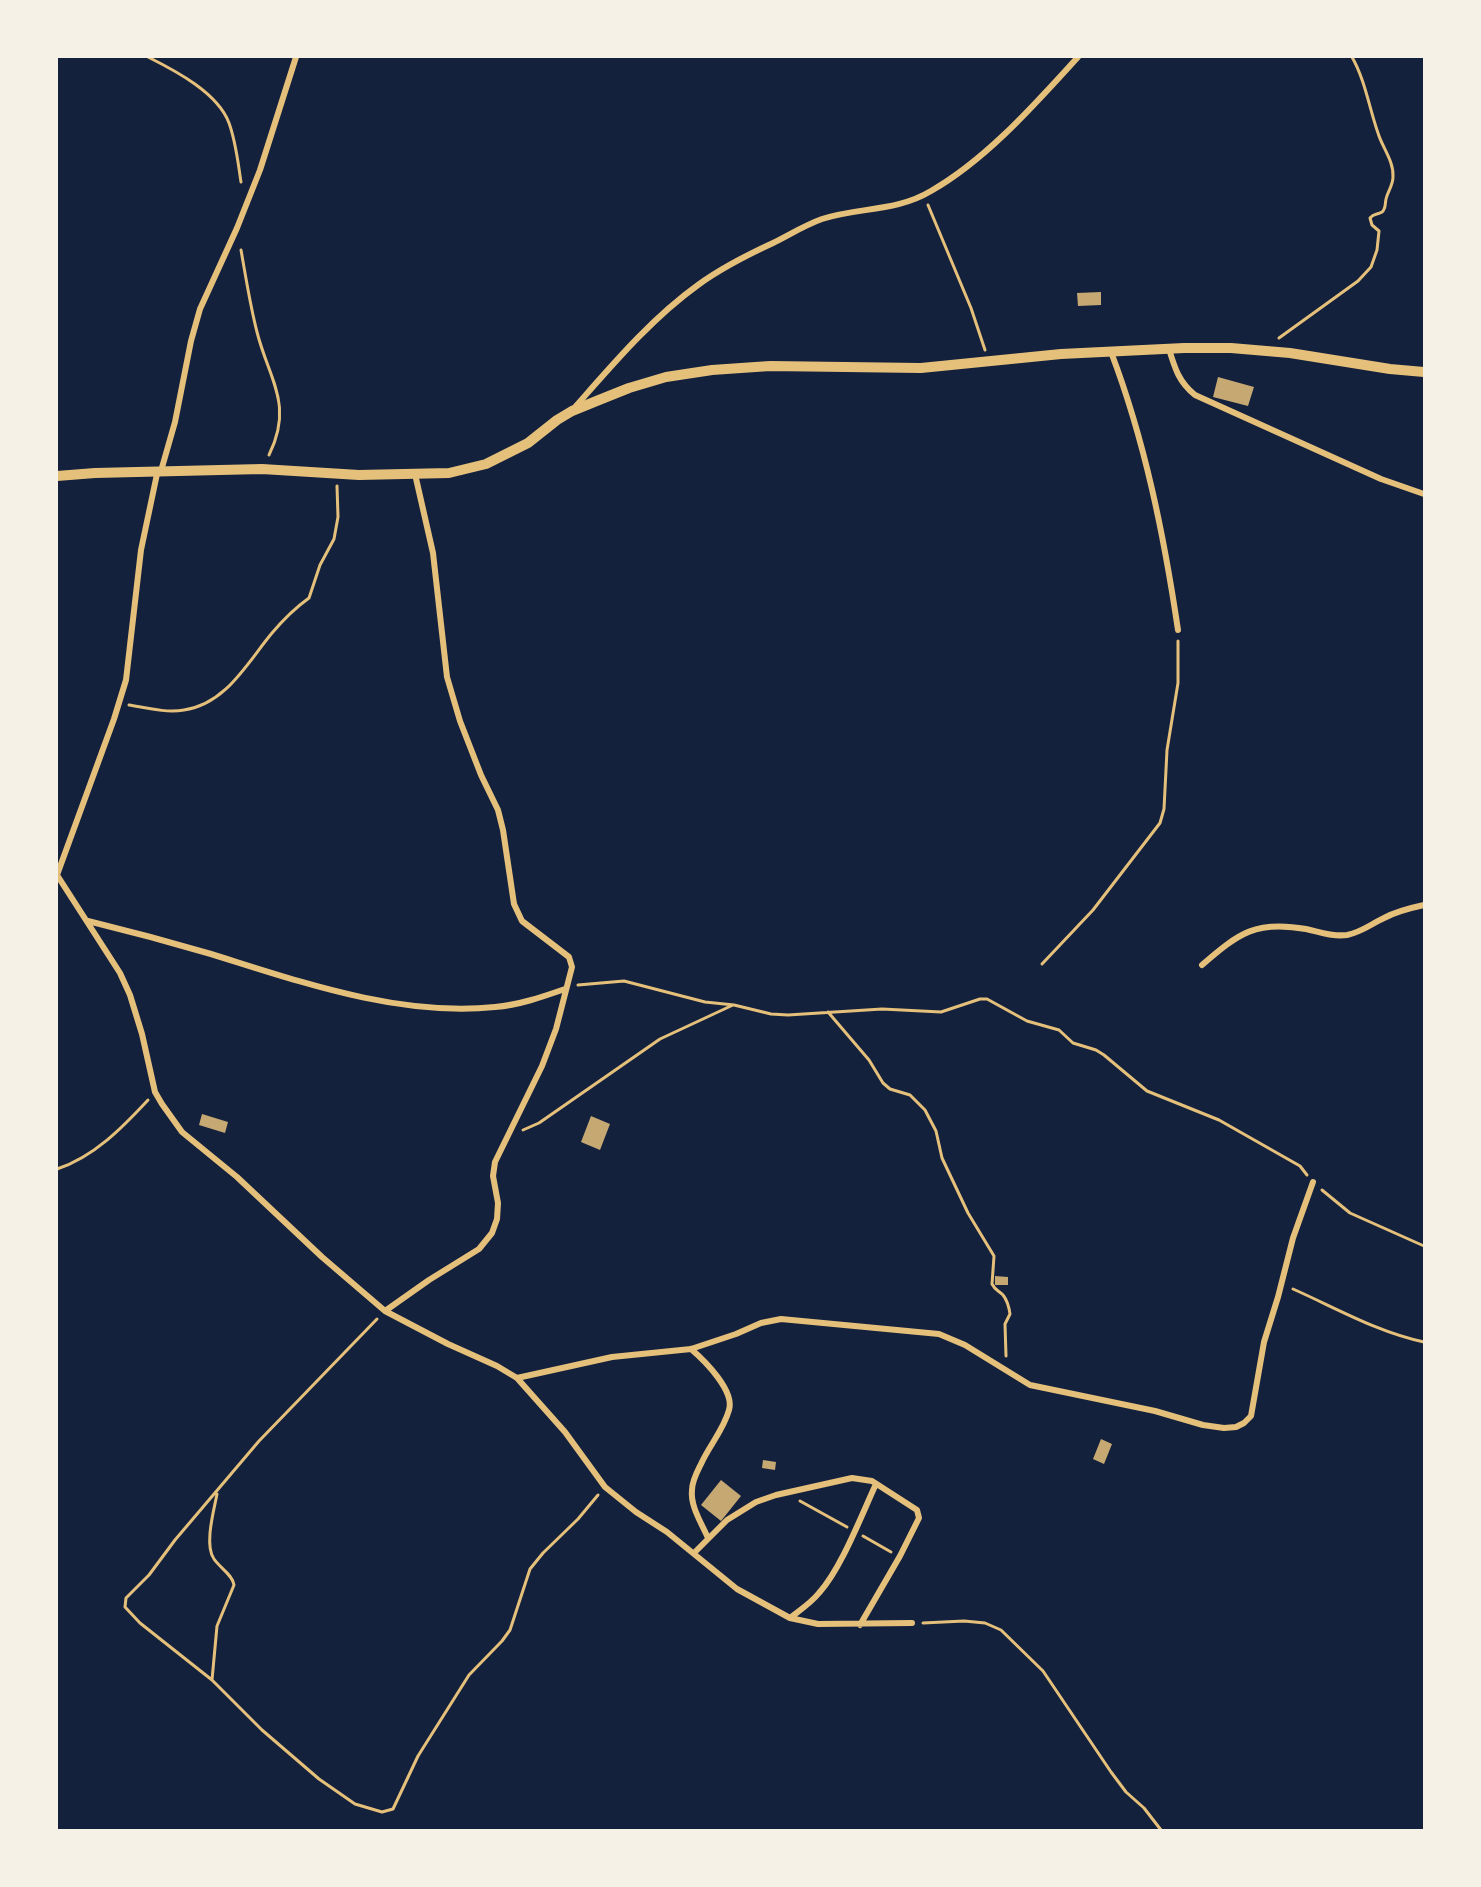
<!DOCTYPE html>
<style>
body{margin:0}
#map{position:relative;width:1481px;height:1887px;overflow:hidden;background:#14213d;font-family:"PT Sans",sans-serif}
canvas{display:block}
.frame{position:absolute;inset:0;border:58px solid #f6f1e7;pointer-events:none}
</style>
<div id="map">
<canvas width="1481" height="1887"></canvas>
<div class="frame"></div>
</div>
<script>
const c = document.querySelector('canvas').getContext('2d');
c.lineJoin = 'round';
function fillPath(path, color) { c.fillStyle = color; c.fill(path, 'evenodd'); }
function strokePath(path, color, width, dash) { c.strokeStyle = color; c.lineWidth = width; c.lineCap = dash ? 'butt' : 'round'; c.setLineDash(dash || []); c.stroke(path); }
fillPath(new Path2D(`
 M1101,292V305L1078,306L1077,293Z
 M1218,377L1254,387L1248,406L1213,397Z
 M202,1114L228,1122L225,1133L199,1125Z
 M591,1116L610,1124L600,1150L581,1142Z
 M995,1276L1008,1277V1285H995Z
 M1101,1439L1112,1444L1104,1464L1093,1459Z
 M763,1460L776,1462L775,1470L762,1468Z
 M721,1480L741,1496L721,1521L701,1505Z`), '#c6a872');
strokePath(new Path2D(`
 M148,57C176,71 218,93 229,123C236,142 238,163 241,182
 M928,205L971,308L985,350
 M241,250C246,278 250,305 257,332C269,380 294,404 269,455
 M1279,338L1358,281L1371,267L1377,250L1379,231L1372,225L1370,218C1374,213 1377,215 1382,212C1386,209 1385,203 1386,199C1388,191 1393,185 1393,177C1394,161 1382,147 1378,133C1369,107 1365,80 1352,57
 M129,705C147,708 166,713 184,710C226,704 247,663 272,633C283,620 295,608 309,598L320,565L334,539L338,517L337,486
 M1042,964L1093,910L1160,823L1164,809L1167,750L1178,683V641
 M578,985L624,981L705,1002L734,1005L771,1014L788,1015L882,1009L941,1012L980,999H987L1027,1021L1059,1030L1073,1043L1096,1050L1104,1055L1147,1091L1219,1120L1300,1166L1307,1175
 M828,1012L869,1060L883,1083L890,1089L910,1095L925,1110L936,1131L942,1158L968,1213L994,1256L992,1284C995,1290 998,1290 1003,1295C1007,1300 1009,1307 1010,1314L1005,1324L1006,1356
 M523,1130L539,1123L660,1039L733,1005
 M57,1169C94,1157 123,1127 148,1100
 M1322,1190L1350,1213L1424,1246
 M1293,1289C1336,1308 1377,1332 1424,1342
 M377,1319L259,1441L175,1540L149,1575L126,1598L125,1607L140,1623L212,1680L262,1730L319,1779L355,1804L382,1812L393,1809L418,1756L469,1675L502,1641L510,1630L530,1569L543,1553L578,1519L598,1495
 M800,1501L847,1527
 M863,1536L891,1552
 M923,1623L964,1621L985,1623L1001,1630L1043,1671L1111,1772L1126,1792L1144,1808L1161,1830
 M212,1680L217,1626L234,1585C233,1575 220,1568 214,1559C204,1545 214,1510 217,1494`), '#e5c07b', 3);
strokePath(new Path2D(`
 M1169,349C1175,369 1179,382 1195,395L1381,479L1424,494
 M1111,352C1145,441 1164,536 1178,630
 M576,406C613,364 652,318 698,285C721,268 747,255 773,243C789,235 805,225 822,219C859,207 896,212 931,191C987,159 1035,104 1078,57
 M57,875L120,973L130,995L142,1034L155,1092L162,1104L182,1132L237,1177L322,1257L385,1311L448,1344L497,1366L517,1378L565,1432L605,1487L636,1512L667,1532L737,1589L790,1618L818,1624L912,1623
 M57,875L114,719L126,680L141,550L157,474L161,471L175,422L191,341L200,309L237,228L260,170L296,57
 M88,921C129,931 170,942 211,954C301,982 399,1017 495,1007C519,1005 542,997 565,989
 M1202,965C1239,933 1256,920 1306,929C1320,932 1333,937 1347,935C1362,932 1371,924 1384,918C1397,911 1410,908 1424,905
 M385,1311L429,1280L479,1249L492,1233L497,1219L498,1203L493,1176L495,1162L542,1066L556,1029L572,967L569,957L522,921L514,904L503,830L498,810L481,775L460,721L447,677L433,553L415,474
 M691,1349C705,1361 735,1391 729,1410C724,1429 709,1446 701,1464C697,1472 692,1481 692,1490C690,1506 702,1524 708,1538
 M517,1378L612,1357L691,1349L736,1334L761,1323L781,1319L939,1334L965,1345L1030,1385L1155,1411L1203,1425L1224,1428L1236,1427L1244,1423L1251,1416L1264,1342L1278,1297L1293,1238L1313,1182
 M694,1553L727,1520L756,1502L776,1495L852,1478L872,1481L917,1510L919,1518L900,1556L860,1625
 M790,1618C800,1610 811,1603 819,1593C842,1567 861,1516 876,1484`), '#e5c07b', 6);
strokePath(new Path2D(`
 M57,476L95,473L262,469L359,475L449,473L486,464L528,443L557,420L572,411L599,400L629,388L666,377L712,370L770,366L921,368L1061,354L1184,348H1231L1290,353L1390,369L1424,372`), '#e5c07b', 10);
</script>
